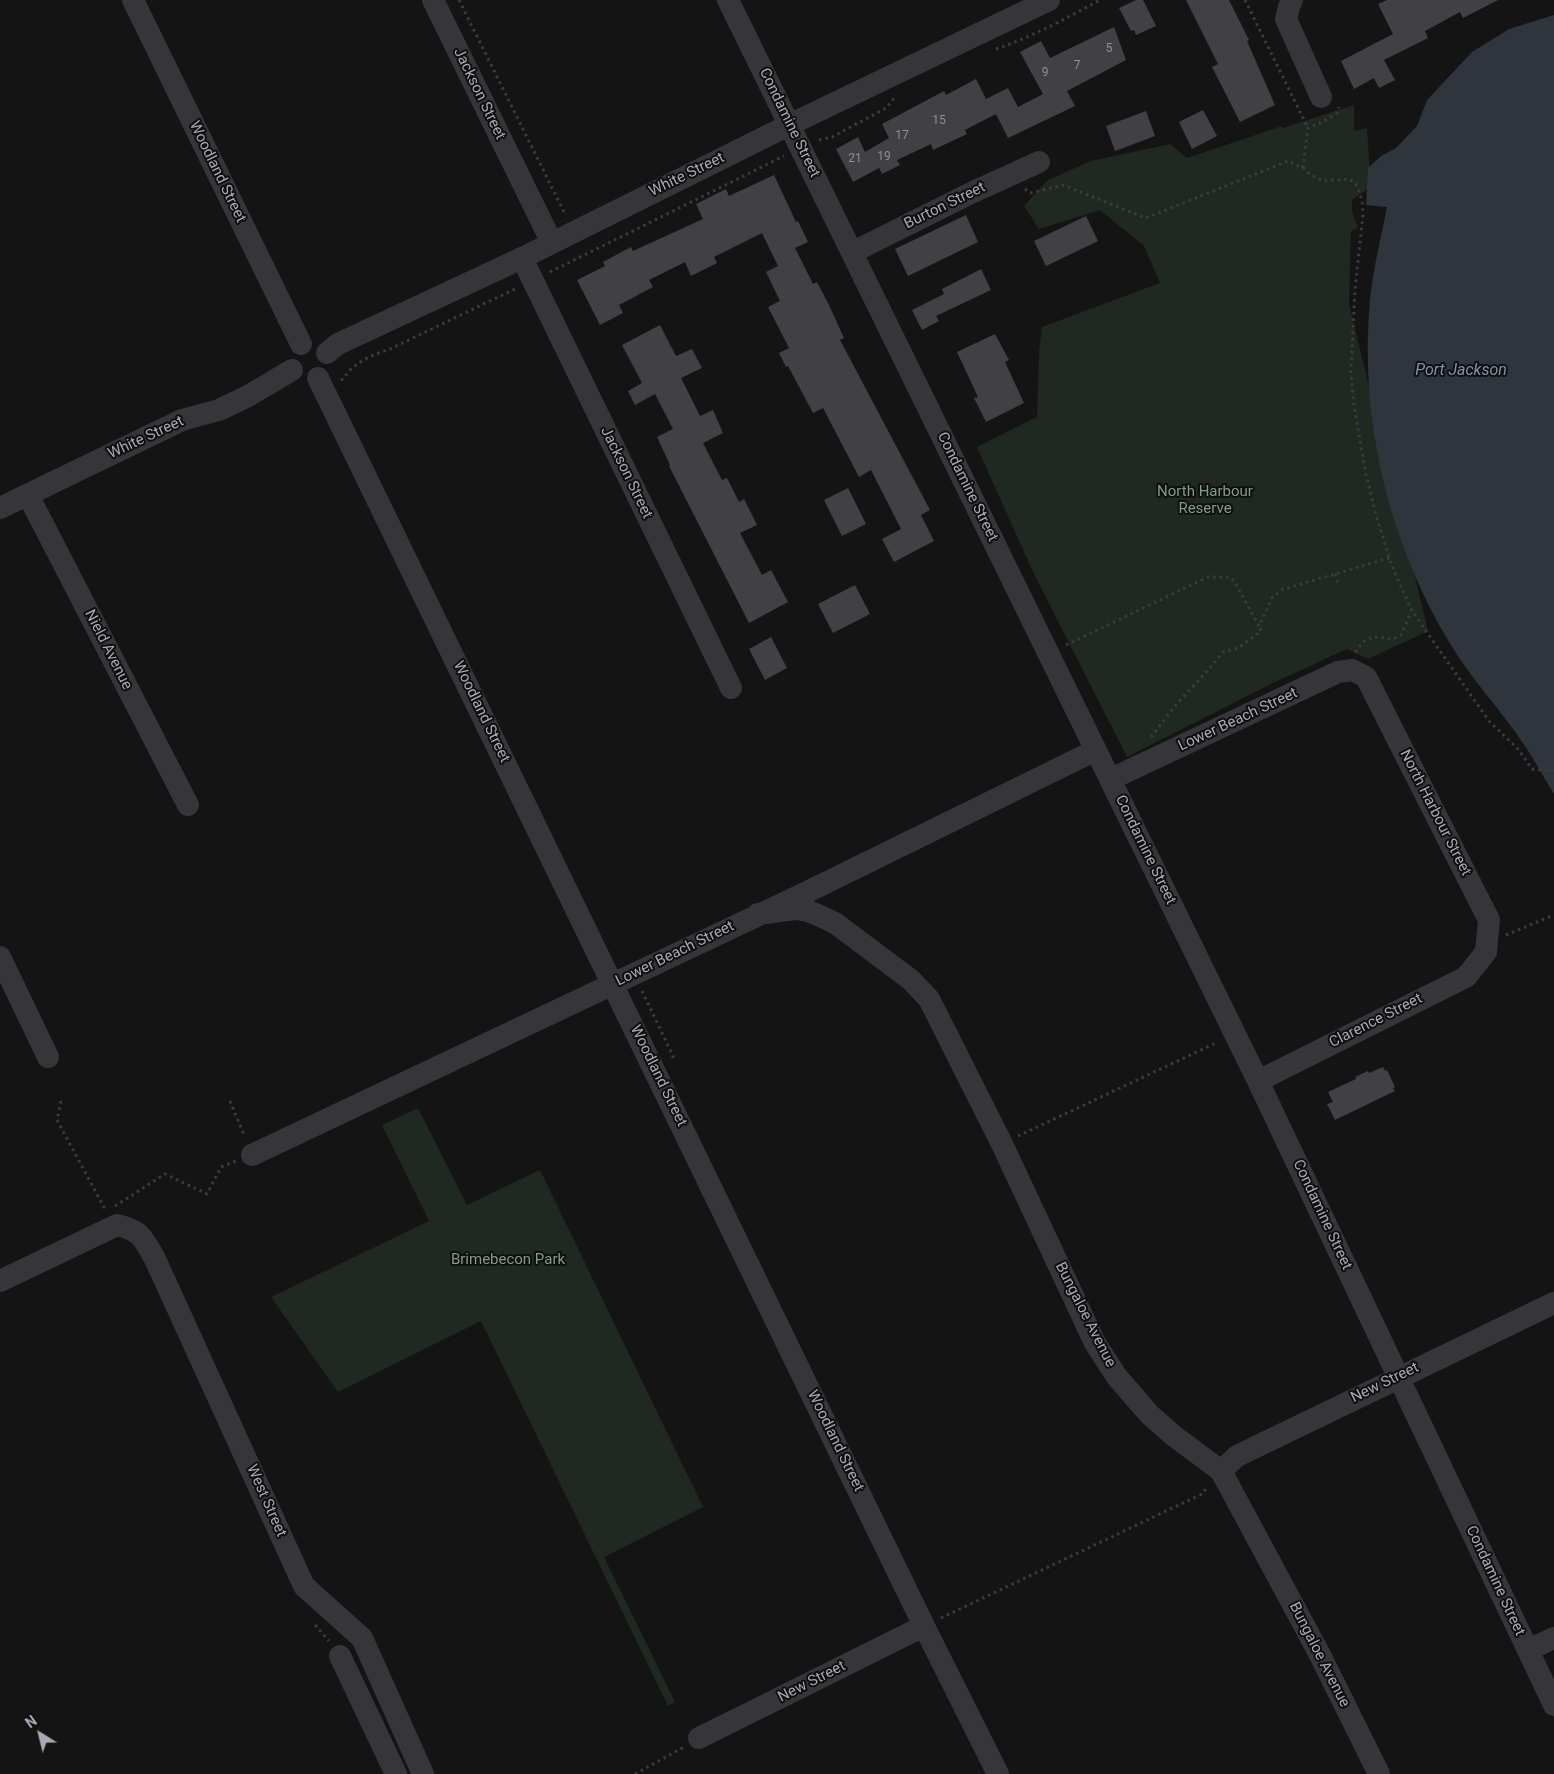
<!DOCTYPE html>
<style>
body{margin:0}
#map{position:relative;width:1554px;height:1774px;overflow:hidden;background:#141415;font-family:Roboto,sans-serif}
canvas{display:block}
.north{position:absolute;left:15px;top:1709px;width:50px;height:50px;-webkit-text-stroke:4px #0f0f10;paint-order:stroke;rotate:324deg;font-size:14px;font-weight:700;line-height:20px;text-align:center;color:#a7a9b4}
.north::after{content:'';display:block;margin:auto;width:18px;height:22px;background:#a7a9b4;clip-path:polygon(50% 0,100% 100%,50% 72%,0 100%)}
</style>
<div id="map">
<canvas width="1554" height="1774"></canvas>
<div class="north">N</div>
</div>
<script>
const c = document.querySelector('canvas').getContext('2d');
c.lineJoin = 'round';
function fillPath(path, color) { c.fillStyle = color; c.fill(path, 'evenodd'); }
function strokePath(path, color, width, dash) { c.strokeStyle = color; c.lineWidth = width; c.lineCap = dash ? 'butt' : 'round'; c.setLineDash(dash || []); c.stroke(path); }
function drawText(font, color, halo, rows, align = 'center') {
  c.font = font + ' Roboto,sans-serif'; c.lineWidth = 4; c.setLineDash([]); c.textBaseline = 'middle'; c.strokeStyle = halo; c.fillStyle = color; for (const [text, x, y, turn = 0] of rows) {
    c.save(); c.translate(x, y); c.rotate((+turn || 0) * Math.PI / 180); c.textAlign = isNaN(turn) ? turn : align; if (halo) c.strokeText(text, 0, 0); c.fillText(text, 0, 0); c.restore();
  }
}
fillPath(new Path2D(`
 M1354,105V131L1367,128L1371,187L1352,200V211L1358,228L1351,231L1349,304L1428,631L1368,659L1347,649L1275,682L1127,757L1033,572L977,447L1037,417L1039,353L1042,327L1160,283L1144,246L1100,210L1039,229L1024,206L1048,180L1091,161L1170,144L1187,158L1282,126L1283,128Z
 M418,1108L467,1205L540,1170L703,1507L604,1557L675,1702L668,1706L481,1321L338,1392L271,1297L429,1221L382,1125Z`), '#202822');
fillPath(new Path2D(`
 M1554,15V794C1544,778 1535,761 1525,746C1501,710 1471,679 1449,642C1388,540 1359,419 1370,300C1373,269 1381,238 1387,207L1366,205L1368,168L1381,156L1396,148L1417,126L1427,100L1472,52L1509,29Z`), '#2e353d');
fillPath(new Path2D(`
 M1136,0H1143L1156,26L1136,35L1134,30L1131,31L1119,8Z
 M1186,0H1229L1249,40L1247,41L1275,105L1240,122L1212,67L1218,64Z
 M1387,0H1498L1463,18L1460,12L1425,31L1428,38L1384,60L1395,80L1379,88L1374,78L1354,89L1341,61L1393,34L1378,4Z
 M1114,27L1126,60L1067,91L1075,106L1008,138L996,114L965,130L967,134L933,150L931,144L897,160L900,165L882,174L879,168L853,182L836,149L858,137L865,152L889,138L882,124L944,91L946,95L976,79L986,99L1008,88L1018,107L1043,94L1020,52L1041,41L1050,58Z
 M1203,110L1217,136L1192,149L1179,122Z
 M1146,111L1155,136L1115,151L1106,126Z
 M774,175L796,222L798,221L808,242L795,248L813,284L817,282L829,305L844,338L840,340L930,510L921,515L934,541L894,562L882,539L901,529L871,470L859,477L823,408L813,413L788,366L786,367L779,353L789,348L768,307L780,301L766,272L778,266L762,233L714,257L717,263L691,276L685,262L649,280L653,287L619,305L623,313L600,325L577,280L605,266L603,262L631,247L633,251L703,219L696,204L726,189L729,196Z
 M966,215L978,242L908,276L895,249Z
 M1086,216L1098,241L1046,266L1034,241Z
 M981,269L991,290L936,316L939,321L922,330L912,310L944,294L942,289Z
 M660,325L676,356L692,349L702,368L681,378L700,416L713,410L723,433L703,443L722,480L727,478L739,502L744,499L757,525L740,533L762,575L771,570L788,602L749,623L669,466L670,465L657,437L673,429L655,394L635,405L628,391L642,383L622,345Z
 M995,334L1009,360L1005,362L1024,403L986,422L974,398L978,397L957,352Z
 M848,488L866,524L842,536L824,500Z
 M855,585L870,614L833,633L818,604Z
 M771,637L787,668L765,680L749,649Z
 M1383,1067L1385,1071L1387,1070L1395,1087L1393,1088L1395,1091L1335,1120L1327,1104L1333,1102L1328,1092L1356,1079L1355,1077L1368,1071L1369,1073Z`), '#414145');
strokePath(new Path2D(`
 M459,0L564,212
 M1245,0L1308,128
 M996,49C1032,37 1067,18 1100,0
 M819,140L832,137L886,108L895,97
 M1303,168L1308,128L1324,121L1337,113L1339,107
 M1025,189L1030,193L1063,185L1146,218L1288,161L1303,168L1311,175L1323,181L1349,179L1356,184L1362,200L1363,215L1355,289L1351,372L1354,406L1366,474L1377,518L1391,564L1412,611L1489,721L1518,749L1532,769L1550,771L1554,769
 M550,272L784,156
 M341,380C345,378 346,375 349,371C360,360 375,354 390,349L515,289
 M1335,574L1338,583
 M1066,645L1208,577H1230L1234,581L1259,626L1272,598L1281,590L1389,558
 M1355,652L1365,640L1377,637L1393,639L1401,635L1411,612
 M1151,737L1175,706L1209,669L1223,652L1238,648L1261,631L1259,626
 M1506,935L1554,915
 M642,991L673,1056V1062
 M61,1101L57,1120L106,1211
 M230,1101L245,1137
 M1018,1136L1218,1042
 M115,1206L165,1174L207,1194L221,1167L236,1161
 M941,1618L1202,1494L1208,1486
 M315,1625L329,1641
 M635,1774L684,1747`), '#3b3c41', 3, [2.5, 4]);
strokePath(new Path2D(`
 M133,0L301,344
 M433,0L552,243
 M728,0L1258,1081L1554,1705
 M1292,0L1289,7L1286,19L1321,97
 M853,252L971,193L1039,162
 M522,258L731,688
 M327,353L338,344L522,258L789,125L1049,0
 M318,378L924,1626L998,1774
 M28,495L188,805
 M0,508L182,420L219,410L248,396L292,370
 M1111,779L1338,672L1352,670L1366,677L1489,920L1486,952L1466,977L1258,1081
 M758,914L795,909L808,911L820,916L835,923L911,980L929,999L1002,1144L1095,1343L1117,1377L1150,1415L1174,1436L1221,1471L1320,1655L1379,1774
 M0,957L48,1057
 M252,1155L803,894L1096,750
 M0,1281L117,1225C142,1231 143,1238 155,1259L304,1586L362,1638L423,1774
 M1221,1471L1237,1456L1554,1303
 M1528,1650L1554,1638
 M340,1656L396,1774
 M699,1738L924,1626`), '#35353a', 22);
drawText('12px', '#8e8f98', null, [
 ["5",1109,49],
 ["7",1077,66],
 ["9",1045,73],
 ["15",939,121],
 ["17",902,136],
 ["19",884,157],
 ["21",855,159]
]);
drawText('15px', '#a7a9b4', '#0f0f10', [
 ["Jackson Street",479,94,64],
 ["Condamine Street",789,123,64],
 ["Woodland Street",217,172,64],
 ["White Street",687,175,-26],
 ["Burton Street",945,206,-26],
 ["White Street",146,438,-25],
 ["Jackson Street",626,473,64],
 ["Condamine Street",967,487,64],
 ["Nield Avenue",108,650,63],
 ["Woodland Street",481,712,64],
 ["Lower Beach Street",1238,720,-25],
 ["North Harbour Street",1435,813,63],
 ["Condamine Street",1145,850,64],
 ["Lower Beach Street",675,954,-26],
 ["Clarence Street",1376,1021,-27],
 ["Woodland Street",658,1076,64],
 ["Condamine Street",1322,1215,65],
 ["Bungaloe Avenue",1085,1315,63],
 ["New Street",1385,1383,-26],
 ["Woodland Street",835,1441,64],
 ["West Street",266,1501,66],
 ["Condamine Street",1495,1581,65],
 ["Bungaloe Avenue",1319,1655,63],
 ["New Street",812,1682,-27]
]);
drawText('15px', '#809d85', '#0f0f10', [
 ["North Harbour",1205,492],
 ["Reserve",1205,509],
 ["Brimebecon Park",508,1260]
]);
drawText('italic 16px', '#8193ac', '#0f0f10', [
 ["Port Jackson",1461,371]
]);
</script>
